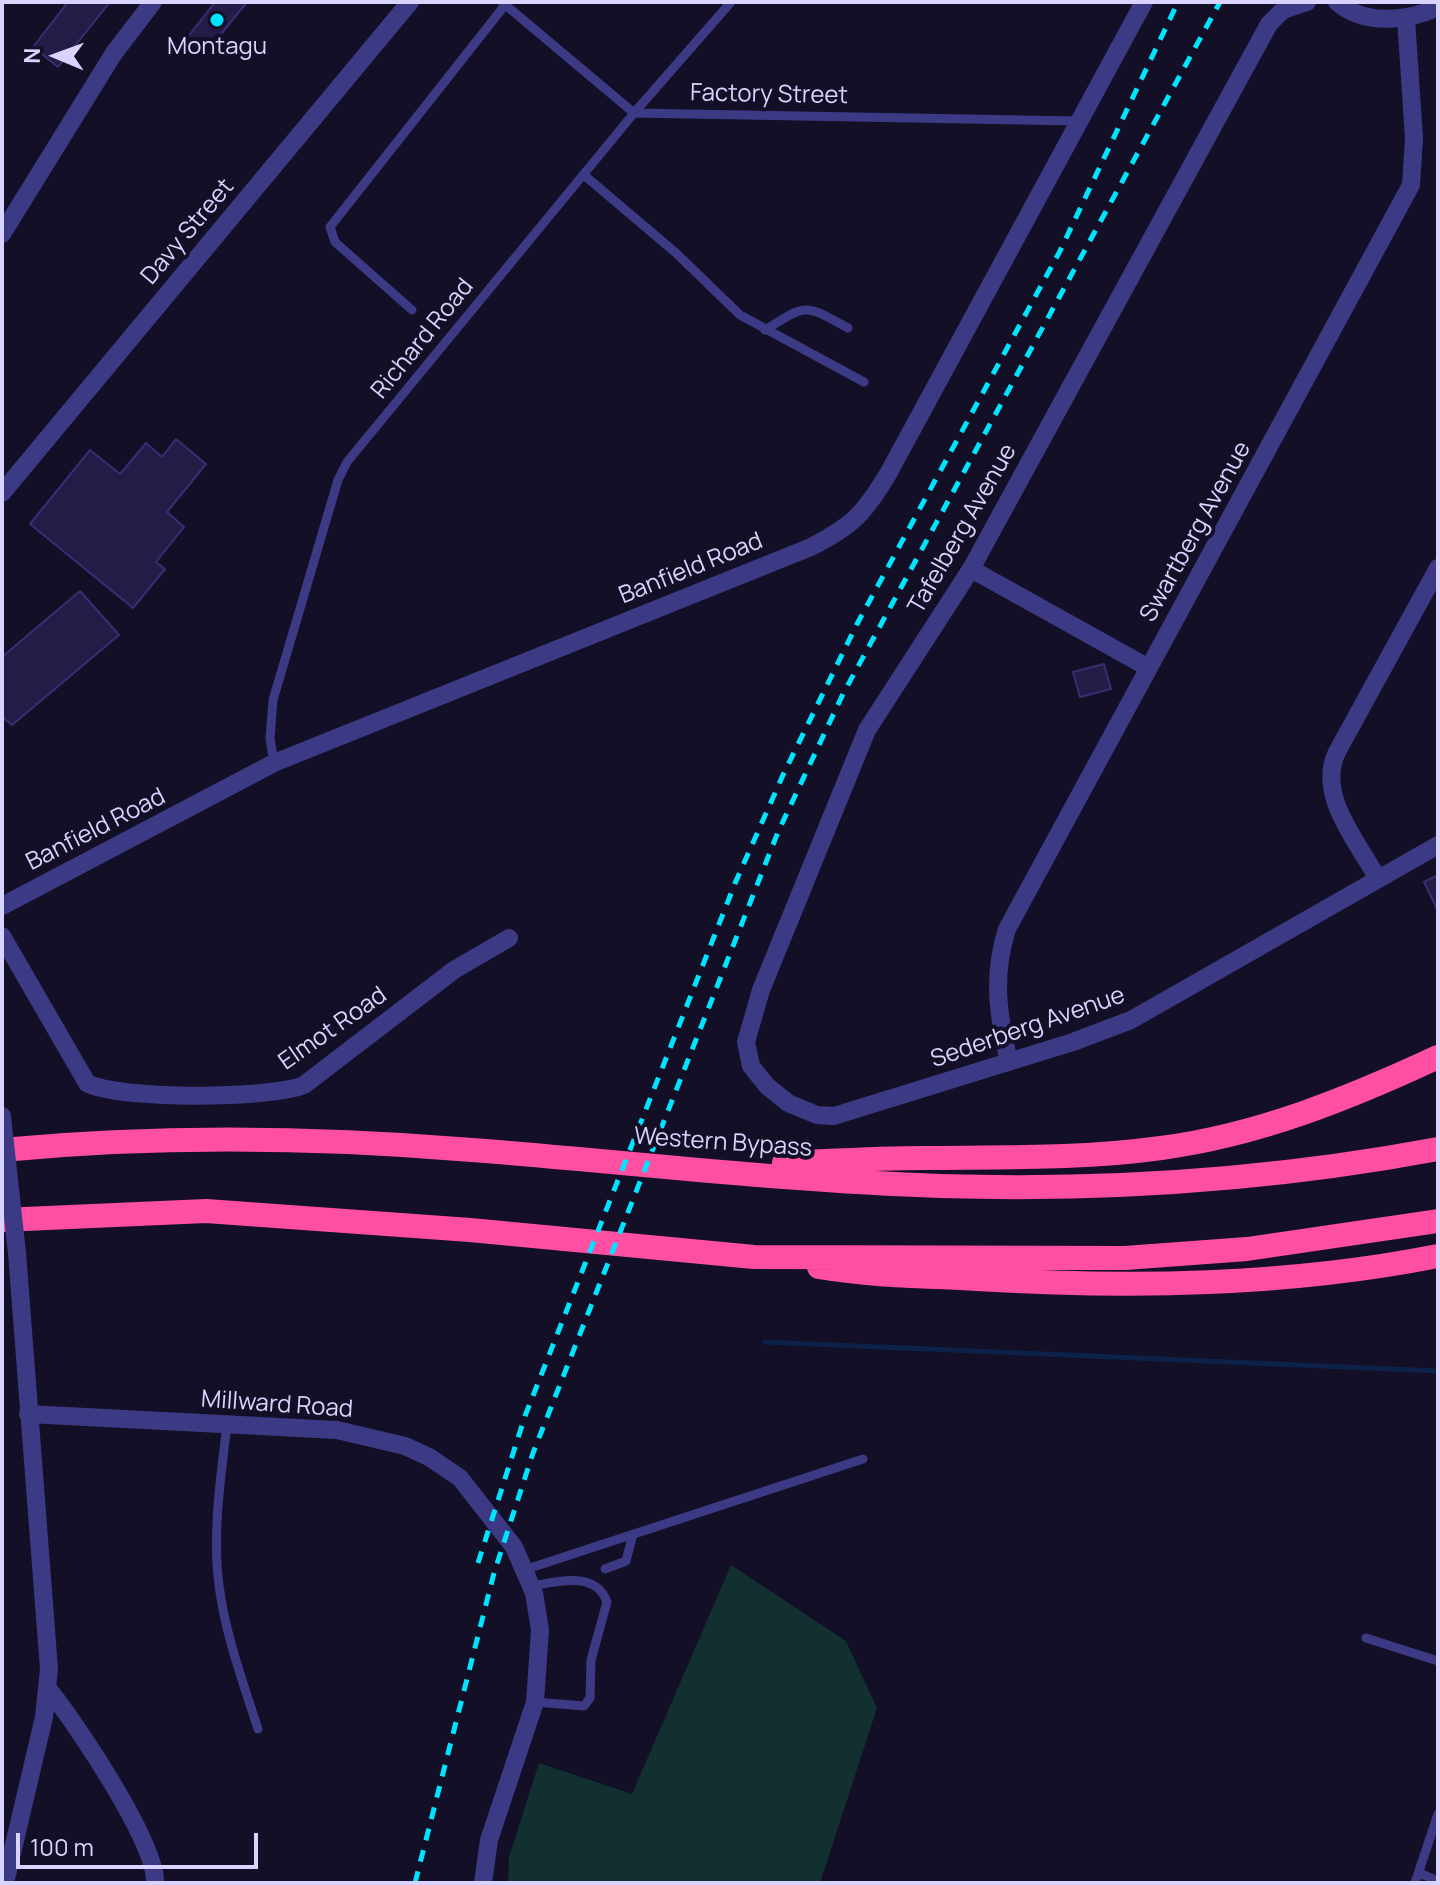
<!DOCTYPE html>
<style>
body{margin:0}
#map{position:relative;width:1440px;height:1885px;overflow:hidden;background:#130f26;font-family:Manrope,sans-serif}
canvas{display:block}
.frame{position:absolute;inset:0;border:4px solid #d9d4ff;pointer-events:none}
.north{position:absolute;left:16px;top:16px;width:80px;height:80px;-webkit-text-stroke:6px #130f26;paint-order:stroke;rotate:271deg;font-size:22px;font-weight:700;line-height:32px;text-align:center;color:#d9d4ff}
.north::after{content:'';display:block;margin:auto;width:28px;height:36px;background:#d9d4ff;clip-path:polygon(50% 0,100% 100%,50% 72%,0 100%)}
.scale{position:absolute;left:16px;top:1833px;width:242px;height:36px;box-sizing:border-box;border:4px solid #d9d4ff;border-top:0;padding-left:10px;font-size:24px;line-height:28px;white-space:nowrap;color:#d9d4ff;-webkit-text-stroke:6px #130f26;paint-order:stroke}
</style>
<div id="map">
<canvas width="1440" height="1885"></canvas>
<div class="frame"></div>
<div class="north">N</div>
<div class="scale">100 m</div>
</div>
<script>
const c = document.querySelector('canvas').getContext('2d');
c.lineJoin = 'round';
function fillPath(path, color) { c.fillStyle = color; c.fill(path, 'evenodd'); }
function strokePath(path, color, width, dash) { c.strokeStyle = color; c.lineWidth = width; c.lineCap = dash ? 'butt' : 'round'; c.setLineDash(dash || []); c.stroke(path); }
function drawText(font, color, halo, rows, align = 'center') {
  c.font = font + ' Manrope,sans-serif'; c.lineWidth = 8; c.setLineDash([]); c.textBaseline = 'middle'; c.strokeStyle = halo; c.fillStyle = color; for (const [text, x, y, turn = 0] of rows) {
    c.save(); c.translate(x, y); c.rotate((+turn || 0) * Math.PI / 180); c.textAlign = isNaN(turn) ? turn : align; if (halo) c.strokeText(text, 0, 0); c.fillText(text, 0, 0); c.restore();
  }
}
fillPath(new Path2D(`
 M731,1565L846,1641L877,1708L820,1883H508L509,1857L539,1763L632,1794Z`), '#12302f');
strokePath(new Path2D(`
 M765,1342L1438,1371`), '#0c2248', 5);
const building = new Path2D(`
 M68,2H110L58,67L33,47Z
 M215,2H247L206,53L187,38Z
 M176,439L206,464L167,512L184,527L156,562L165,569L133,608L30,524L90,450L120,474L146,443L162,457Z
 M80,591L119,635L12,725L2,717V657Z
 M1104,664L1111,689L1080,697L1073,672Z
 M1438,875V911L1424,882Z`);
fillPath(building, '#241b47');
strokePath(building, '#3b2d73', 2);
strokePath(new Path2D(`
 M502,2L634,113L1077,121
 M584,175L676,253L740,315L864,382
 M412,310L335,242L330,227L505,5
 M765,330C808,303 804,304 848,328
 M274,763L270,739L273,700L338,480L347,462L634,113L731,2
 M227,1424C221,1477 212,1531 219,1585C225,1634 243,1682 258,1729
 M605,1569L626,1561L633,1534
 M524,1570L863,1459
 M531,1586C556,1582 596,1570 607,1602L591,1660L590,1698L584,1706L535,1702
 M1366,1638L1438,1661
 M1419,1873L1438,1881
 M1415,1883L1438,1814`), '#3d3a85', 9);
strokePath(new Path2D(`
 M1307,2L1283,10L1269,24L971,569L867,730L761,990L746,1042L751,1066L767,1086L788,1103L817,1115L834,1116L1073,1042L1131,1020L1438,845
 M1337,2C1364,26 1409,21 1438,7
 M2,234L114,53L153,2
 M2,493L410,2
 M971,569L1149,668
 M1378,879C1358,842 1316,795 1337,752L1438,568
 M2,906L274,763L811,547C852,526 864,514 888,474L1144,2
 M2,936L87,1083C118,1100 270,1099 304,1085L454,970L509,938
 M1009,1062C998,1015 992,976 1007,929L1411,185L1414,138L1406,19
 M28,1414L337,1430L405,1446L429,1457L460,1478L514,1547L534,1593L540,1630L535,1702L489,1840L483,1883
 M49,1690C76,1723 157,1844 155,1883
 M5,1883L44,1717L49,1669L17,1253`), '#3d3a85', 18);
strokePath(new Path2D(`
 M2,1150C158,1135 316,1137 472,1150C628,1162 784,1181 941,1186C1108,1191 1273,1180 1438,1149
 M784,1163C831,1161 877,1158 924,1158C1004,1157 1082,1159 1161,1148C1259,1135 1350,1098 1438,1057
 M2,1220L206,1211L470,1230L754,1257L1125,1258L1247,1249L1438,1221
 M819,1267C871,1276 924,1276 977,1279C1130,1288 1287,1286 1438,1256`), '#ff4fa3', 24);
strokePath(new Path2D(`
 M478,1563L525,1416L736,881L783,775L857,624L1060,251L1178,2
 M415,1883L494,1573L533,1453L778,832L843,694L1220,2`), '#00e5ff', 5, [12, 10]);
strokePath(new Path2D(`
 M2,1116L17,1253`), '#3d3a85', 18);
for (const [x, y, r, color] of [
 [217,20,8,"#00e5ff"]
]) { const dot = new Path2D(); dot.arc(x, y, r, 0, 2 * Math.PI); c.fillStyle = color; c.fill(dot); strokePath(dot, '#130f26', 3); }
drawText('24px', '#d9d4ff', '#130f26', [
 ["Montagu",217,47]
]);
drawText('24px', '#d9d4ff', '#130f26', [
 ["Factory Street",769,95,1],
 ["Davy Street",188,232,-50],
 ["Richard Road",423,339,-51],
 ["Tafelberg Avenue",963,529,-60],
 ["Swartberg Avenue",1196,532,-61],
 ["Banfield Road",691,569,-22],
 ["Banfield Road",96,830,-27],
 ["Sederberg Avenue",1028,1028,-19],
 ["Elmot Road",333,1029,-35],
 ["Western Bypass",723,1143,4],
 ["Millward Road",277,1405,4]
]);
</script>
